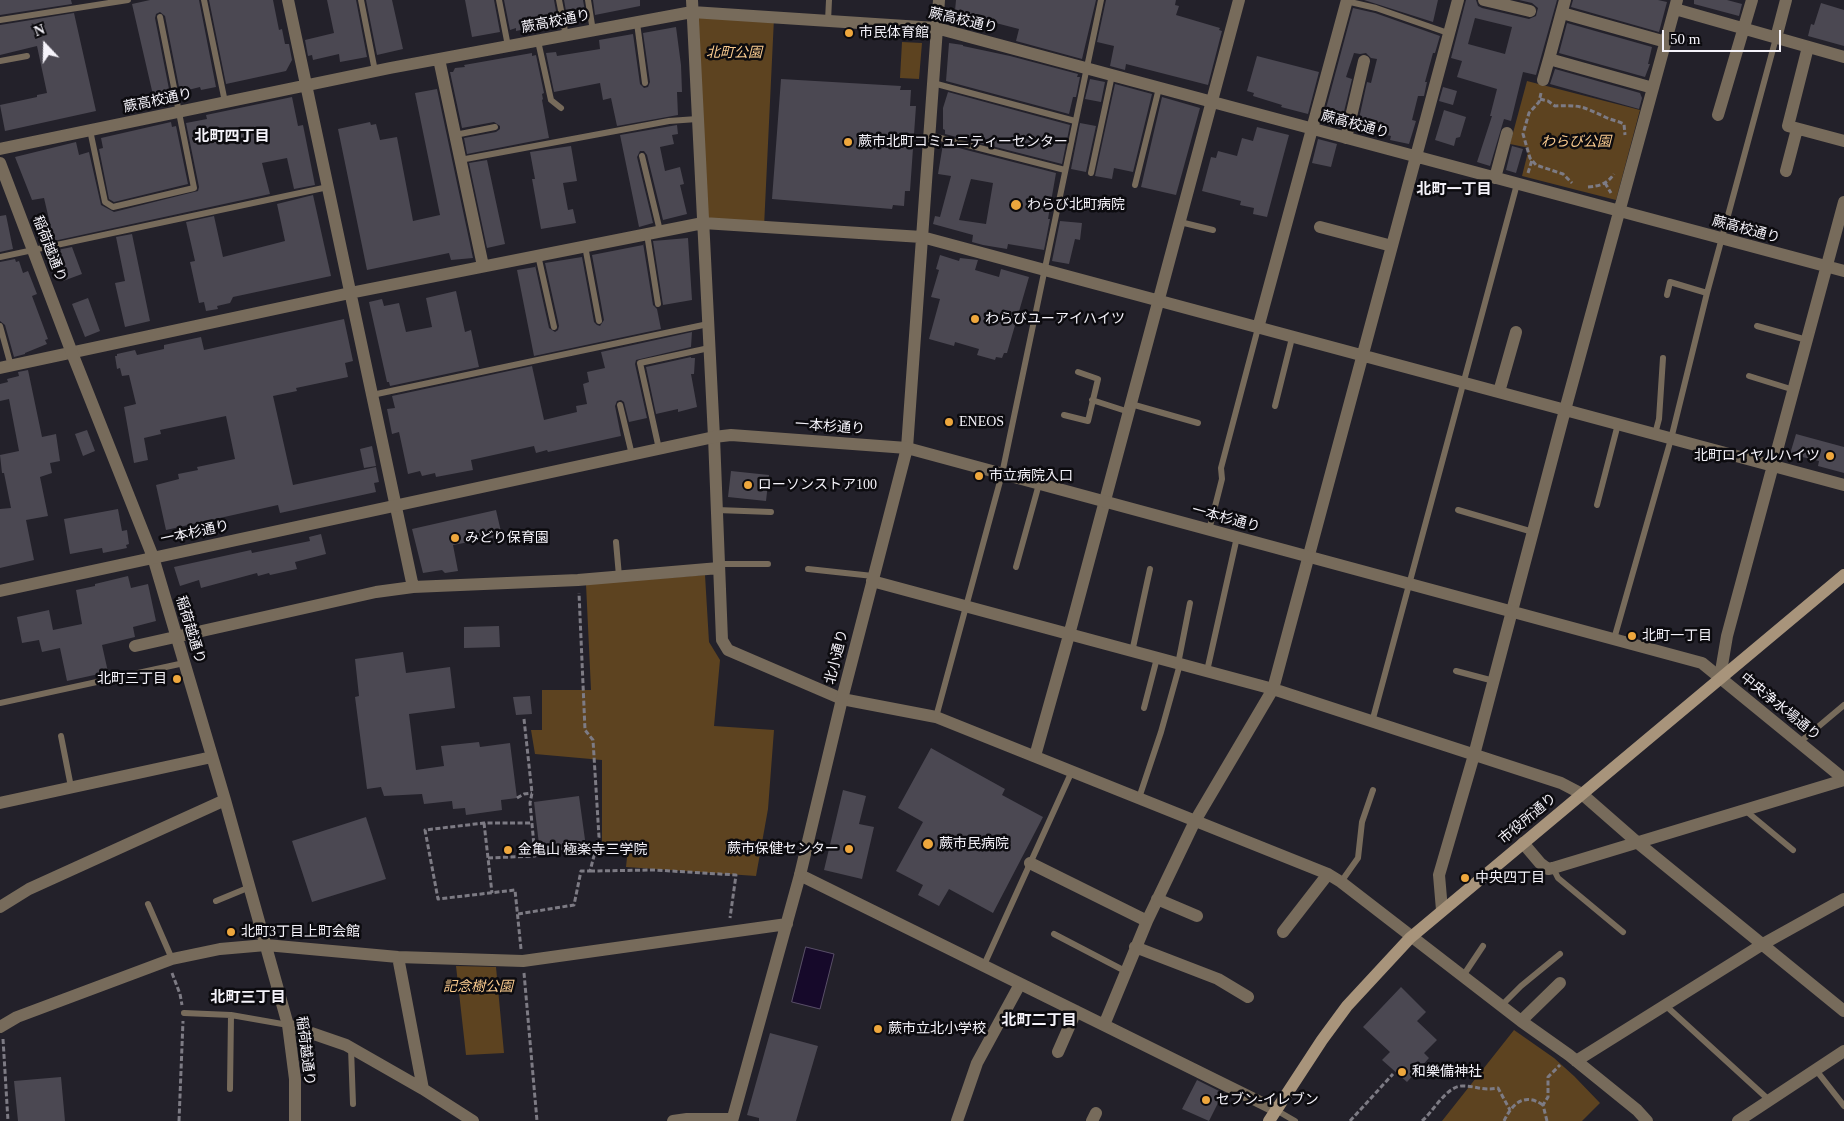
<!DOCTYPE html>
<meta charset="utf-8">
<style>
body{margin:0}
#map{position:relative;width:1844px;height:1121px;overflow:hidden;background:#23212a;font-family:"Times New Roman",serif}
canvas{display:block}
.north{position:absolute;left:20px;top:20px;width:50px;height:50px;-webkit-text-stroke:4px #0c0b0f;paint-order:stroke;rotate:339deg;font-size:14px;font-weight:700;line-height:20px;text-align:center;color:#f5f3fa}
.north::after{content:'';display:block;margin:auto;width:18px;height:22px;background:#f5f3fa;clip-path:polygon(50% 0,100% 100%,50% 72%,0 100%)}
.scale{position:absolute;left:1662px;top:30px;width:119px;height:22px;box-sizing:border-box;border:2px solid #f5f3fa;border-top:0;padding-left:6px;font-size:15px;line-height:18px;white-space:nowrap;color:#f5f3fa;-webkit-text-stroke:4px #0c0b0f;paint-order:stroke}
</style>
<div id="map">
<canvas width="1844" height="1121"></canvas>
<div class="north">N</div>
<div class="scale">50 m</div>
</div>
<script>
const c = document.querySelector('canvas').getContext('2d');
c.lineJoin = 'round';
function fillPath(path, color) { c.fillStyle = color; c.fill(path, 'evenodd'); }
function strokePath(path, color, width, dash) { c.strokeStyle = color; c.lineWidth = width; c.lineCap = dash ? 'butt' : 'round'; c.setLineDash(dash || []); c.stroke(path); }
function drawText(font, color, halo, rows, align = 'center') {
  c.font = font + ' "Times New Roman","Noto Sans JP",serif'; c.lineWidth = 5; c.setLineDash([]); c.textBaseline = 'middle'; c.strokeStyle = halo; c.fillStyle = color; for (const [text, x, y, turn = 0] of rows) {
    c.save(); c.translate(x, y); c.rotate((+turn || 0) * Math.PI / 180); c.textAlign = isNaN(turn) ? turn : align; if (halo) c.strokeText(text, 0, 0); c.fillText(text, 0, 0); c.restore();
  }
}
fillPath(new Path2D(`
 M692,12L774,18L764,227L703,223Z
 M902,42L922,43L919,79L900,78Z
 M1527,81L1640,110L1616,200L1522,176L1529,148L1510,144Z
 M705,575L709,642L720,660L714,726L774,730L768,809L756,876L626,867L628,848L602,844V760L535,754L531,730H542V690H591L586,584Z
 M456,966L496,967L504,1053L466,1055Z
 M1514,1030L1554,1058L1574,1076L1600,1103L1582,1121H1442Z`), '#5d4320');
const water = new Path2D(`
 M806,947L834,954L820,1009L792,1002Z`);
fillPath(water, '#16092a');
strokePath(water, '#594f68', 1);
fillPath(new Path2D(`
 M0,0H71L72,4L0,15Z
 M150,0H199L216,87L201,90L200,87L180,92L165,16L160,12L156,14L155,18L170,94L156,97V95H153L132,4Z
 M209,0H273L279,30L282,29L285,44H289L292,60L286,71L226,84Z
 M327,0H356L367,57L340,62L339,54L313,60L312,55L308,56L305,40L334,33Z
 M366,0H392L403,49L377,55Z
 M465,0H494L500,32L472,37Z
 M504,0H554L558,22L516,31V28L510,30Z
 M564,0H583L586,17L568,22Z
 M593,0H640V6L595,15Z
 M956,0H1096L1082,59L1016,41L1019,29L992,22L991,26L969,21V23L954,22Z
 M1106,0H1176L1175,5L1179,6L1176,15L1220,28L1219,30L1222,31L1208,85L1126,64L1125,70L1110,66L1114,46L1097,42Z
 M1364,0H1438L1433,22Z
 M1466,0H1476L1478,6L1482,8L1529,19L1536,16L1538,8L1532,3L1519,0H1557L1536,75L1523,72L1511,121L1504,119L1490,166L1477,162L1492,116H1490L1497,89L1457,77L1462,61L1451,58ZM1475,18L1512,27L1505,54L1468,44Z
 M1573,0H1658L1667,2L1659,32L1571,7Z
 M1694,0H1727L1742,4L1739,16L1694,4Z
 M1821,3L1844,10V46L1808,36L1811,24L1814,25Z
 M1353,8L1375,13L1440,36L1435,53H1433L1425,82H1427L1424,96H1418L1412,120L1416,121L1409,144L1390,140L1391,136L1357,128L1367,82L1371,83L1377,59L1371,58L1366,53L1360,54L1354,53L1346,77L1352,79L1340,128L1322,123Z
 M74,13L96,111L5,131L0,105L37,97V95L47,93L37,46L0,55V25Z
 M1567,23L1652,47L1648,64H1650L1645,77L1559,53Z
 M676,27L681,65L682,92H677L678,115L617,126L611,98L603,100L600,83L554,92L546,53L556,52L557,56L600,49L599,40L633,34L640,84L644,88L648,87L650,82L643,33Z
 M949,43L963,45V46L1010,56L1078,74L1077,77H1080L1076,97H1073L1069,114L946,81Z
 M532,53V56L536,55L544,93L542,94L543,99L542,100L549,138L467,154L464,138L496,132L500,129V126L494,122L462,128L450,72H453L455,68L465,67L464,65Z
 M1257,56L1319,72L1308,114L1281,107L1282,105L1253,96L1254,93L1247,91Z
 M1555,69L1640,93L1642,98L1639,109L1550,84Z
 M781,79L901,86L900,90H911L910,106H916L910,191H905L904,206L893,205L892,209L772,199Z
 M1090,79L1105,82L1101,102L1085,99Z
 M1115,84L1152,94L1133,172L1114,168L1112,179L1095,176Z
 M1443,87L1457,91L1453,105L1439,101Z
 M437,89L473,258L451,260L449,253L367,270L338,129L370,122L371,125L376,124L380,140L397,137L413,221L440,215L415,93Z
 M948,92L1070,125L1062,164L945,134V130L943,129V108Z
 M292,97L298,126L303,125L315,185L294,189L287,158L262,163L270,194L49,242L46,229L51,228L44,198L32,200L15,157L76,142L79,155L89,152L101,205L114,212L198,191L199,187L186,123L207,119L206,115Z
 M1162,97L1200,108L1176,195L1141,187Z
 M1444,110L1466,117L1460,137L1456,138L1454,146L1435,140Z
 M171,122L172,127L176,126L188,184L114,202L109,199L99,149L103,148L101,138Z
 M1080,123L1096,126L1086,172L1071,169Z
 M677,125L678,134L672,135L674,144L660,147L665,171L680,167L684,184L680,185L687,214L663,220L647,155L644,151H640L637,157L653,223L639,227L620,135Z
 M1257,127L1289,135L1267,217L1253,214L1254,208L1240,205L1241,201L1202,191L1211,157L1216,158L1218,151L1237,156L1242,138L1253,141Z
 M1318,139L1337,144L1331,167L1312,163Z
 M943,144L1056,173L1048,219H1050L1044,250L1008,244L1007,249L983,245L972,242L973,235L933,224L935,216L940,217L951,176L938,174ZM971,179L993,183L986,224L959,220Z
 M571,146L577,181L563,183L568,210L573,209L576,223L541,229L532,179H535L530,152Z
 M1512,146L1523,149L1516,173L1506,170Z
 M487,160L505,244L487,248L469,163Z
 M313,195L331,276L233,297L230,303L217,306L218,309L206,311L204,302L199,303L190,262L195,261L186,222L214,216L223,257L285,241L277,204Z
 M6,215L13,249L0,252V216Z
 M1060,221L1082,223L1080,240L1075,239L1069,264L1052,261Z
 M132,234L150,321L125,327L115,283L125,281L116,237Z
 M688,238L692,300L663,305L653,241Z
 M643,243L653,305L657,309L661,329L534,356L517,270L535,267V265L549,328L555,332L558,330L559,326L545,263L582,257L594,322L597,325L600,326L604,320L592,255L643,245Z
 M72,247L82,274L63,281L52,251Z
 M940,255L959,261L960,258L978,260L975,270L999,277L1001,269L1029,277L1007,353H1004L1002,358L996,357L995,360L977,355L979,349L955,342L954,346L929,339L940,299L931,297L939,270L936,269Z
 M15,259L16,262L19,261L23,273L28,271L37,294L32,296L48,339L45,340L47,344L25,353V354L14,357L5,325L0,321V262Z
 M456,291L465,332L471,330L479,367L390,386L389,382H387L369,302L382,299L384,306L399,303L406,332L432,327L426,298Z
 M88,298L100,331L85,337L72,304Z
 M344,319L353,361L345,363L348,377L296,388L297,391L273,396L293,485L376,467L379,482L374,483L376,492L280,513L278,505L166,530L156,485L179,479L178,474L198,470L197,467L235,459L226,416L160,430L161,434L144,438L148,460L134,463L124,407L136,404L129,375L122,376L120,368L117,369L115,356H117V354L135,350L137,355L164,349V345L201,337L204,350Z
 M692,332L691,347L636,360L635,364L647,418L629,422L624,402L621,400L617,401L615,406L621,436L548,452L547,450L536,453L534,446L471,460L473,470L436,477L435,473L422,476L420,471L408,474L399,432L392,434L387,409L395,408L392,396L532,366L544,420L577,412L576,406L587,404L583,384L589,382L587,372L605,368L601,352Z
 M691,357V358H695L694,374H691L697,407L678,412V409L656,414L646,367Z
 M28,370L42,437L56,434L60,461L50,463L52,473L40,477L48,516L26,520L34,560L0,568V509L11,508L4,473H2L0,455L19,451L9,399L0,401V384L8,382L7,379L19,376L18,372Z
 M87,430L95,451L83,456L75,434Z
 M1796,434L1844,447V473L1818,466L1819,461L1790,454Z
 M372,446L376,466L364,468L360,449Z
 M731,471L769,475L766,501L728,497Z
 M118,509L122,531L127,530L129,544L126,545L127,548L103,553L102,548L70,554L64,519Z
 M496,510L502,536L453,545L458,571L445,573L442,570L423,573L412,529Z
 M321,534L326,554L295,562L297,569L270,575L269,573L258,576L257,573L201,588L199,580L180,586L174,567L251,550L252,553L310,541L309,537Z
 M128,576L131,588L148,584L156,621L133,627L135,637L102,645L108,672L67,681L60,648L42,652L39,640L22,643L17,617L49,610L53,630L82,624L76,590L95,586V584Z
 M499,626L500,647L464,648V627Z
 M403,652L406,673L450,667L455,708L409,714L416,770L444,766L441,746L479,742L480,747L510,743L517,798L501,800L502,810L466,815L465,808L453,809L452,801L424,804L422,794L384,796L381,787L367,789L355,697L359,696L355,659Z
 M530,696L532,714L516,715L513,697Z
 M931,748L1005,789L1002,795L1043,817L993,913L949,889L939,906L918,895L923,885L896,871L923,822L898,808Z
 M843,790L866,796L859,824L874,827L862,879L824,870Z
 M579,796L586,847L540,853L534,802Z
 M366,817L386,879L312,902L292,841Z
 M1401,987L1426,1012L1417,1021L1437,1040L1424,1053L1429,1058L1407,1082L1382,1060L1390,1052L1363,1027Z
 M770,1033L818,1046L796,1121H759V1118L747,1115Z
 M61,1077L65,1121H18L14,1081Z
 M1197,1080L1223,1093L1209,1121L1182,1109Z`), '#4b4852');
strokePath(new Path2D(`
 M1541,93L1539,102L1529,113L1523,134L1530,158L1536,165L1563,174L1572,183
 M1540,99L1548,101L1555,106C1580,105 1582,106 1605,117C1611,120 1618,121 1624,124L1625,135
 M1528,173L1532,160
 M1605,183L1611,193
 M1588,187C1600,186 1607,184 1614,174
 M517,798L524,794L532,793
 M484,823L492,893
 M488,858L535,856L530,803L532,793L524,719
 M590,871L655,870L736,875L730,918
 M518,914L574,905L581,871H590L599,837L593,740L585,730L579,593
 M521,949L515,890L438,899L425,830L484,823H531
 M172,973L180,994L182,1005
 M524,973L537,1121
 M3,1039L8,1121
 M179,1121L183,1021
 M1350,1121L1393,1074
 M1422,1121C1433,1112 1447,1085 1463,1086C1476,1086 1483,1091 1498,1088L1510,1110
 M1504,1121C1512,1104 1524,1092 1543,1105
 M1547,1121L1543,1105L1548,1097V1077L1560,1065`), '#7d7b84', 3, [5, 2.5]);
strokePath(new Path2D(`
 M204,0L225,102
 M361,0L375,71
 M499,0L508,46
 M559,0L566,36
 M588,0L593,31
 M1346,1L1376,8L1448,33
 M0,20L128,0
 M828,21L829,0
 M637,23L645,83
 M538,41L551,100L561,108
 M0,61L27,56
 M933,83L1075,121
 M90,130L105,202L113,207L194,188L160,17
 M455,135L495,127
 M929,135L1065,170
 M642,156L660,231
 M460,160L669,121L697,119
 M1091,173L1112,75
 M1135,185L1159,88
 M1180,222L1213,230
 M647,234L658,304
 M585,246L599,321
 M538,255L554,327
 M0,257L328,187
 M1667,295L1670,282L1707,293
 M0,326L11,366
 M1757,326L1807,340
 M1749,376L1794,390
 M372,395L708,324
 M1092,400L1129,412
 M1131,404L1198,423
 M620,405L632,455
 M1275,406L1292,338
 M1064,415L1088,421L1098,379L1078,372
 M1655,434L1659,419L1663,358
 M659,449L640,363L709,348
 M1597,505L1618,424
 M717,510L771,512
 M1458,510L1533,532
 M1209,530L1222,479L1221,468L1258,328
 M616,542L619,576
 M719,564H768
 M1016,567L1039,484
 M808,569L873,576
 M1614,639L1671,439L1707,293L1776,38
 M1132,652L1150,569
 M1178,664L1190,603
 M1207,671L1237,537
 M1456,671L1494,681
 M0,703L184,663
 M1144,708L1157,658
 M936,717L1002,474L1101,0
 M1372,722L1517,184
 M61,736L71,787
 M1800,742L1844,705
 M1139,798L1161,732L1180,664
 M1746,811L1793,850
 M1553,868L1558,878L1623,932
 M1341,882L1358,858L1362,822L1373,790
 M216,901L250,887
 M148,904L172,959
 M1054,934L1125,971
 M984,965L1072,771
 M1463,976L1483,946
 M1665,1005L1769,1100
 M1501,1006L1521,986L1560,954
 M184,1013L231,1015L288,1025
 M351,1048L353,1104
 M1816,1070L1844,1106
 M230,1089L231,1015
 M1276,1110L1295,1121`), '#776b5b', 6);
strokePath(new Path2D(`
 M288,0L413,587
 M692,0L714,437L722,640L728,650L842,699L936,717L1328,874L1341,882L1521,1021L1569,1055L1637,1110L1647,1121
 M1484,0L1530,11
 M1565,0L1549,59L1653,88
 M1675,9L1844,57
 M1562,13L1666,42
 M1776,38L1786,0
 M1808,47L1788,126L1844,141
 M439,59L483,266
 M1543,80L1549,59
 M1718,115L1752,0
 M1346,138L1364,61
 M0,149L390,68L692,12L936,28L1844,271
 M1786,171L1797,129
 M1495,178L1507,133
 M1320,227L1392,246
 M1258,328L1347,0
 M0,368L350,293L703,223L922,237L1844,485
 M1499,392L1516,332
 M907,448L939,0
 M153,557L225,800L288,1025L295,1079V1121
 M872,581L1273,689L1561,783L1582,794L1638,843L1844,1011
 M135,646L376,592L413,587L578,580L719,568
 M1720,677L1727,636L1844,202
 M1035,756L1069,635L1239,0
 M0,803L212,757
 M1523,843L1540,863L1548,869L1553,868L1844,780
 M1030,863L1147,921
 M1157,899L1197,916
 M0,907L29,889L225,800
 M1442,910L1439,875L1474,755L1565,410L1677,0
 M1283,932L1328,874
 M1135,947L1218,979L1248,997
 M398,957L423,1089
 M1521,1021L1560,983
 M288,1025L346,1045L423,1089L473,1121
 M1104,1025L1147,921L1195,821L1273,689L1458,0
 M0,1027L17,1017L172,959L220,949L266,945L398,957L523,961L787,924
 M1058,1052L1076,1011
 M1576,1061L1763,944L1844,899
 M673,1121L687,1119H732
 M732,1121L800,875L1276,1110
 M957,1121L977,1063L1020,984
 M1092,1121L1096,1113
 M1738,1121L1844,1051`), '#776b5b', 12);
strokePath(new Path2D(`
 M0,163L72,353L153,557
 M0,591L714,437L731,435L907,448L1702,663L1844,779
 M800,875L842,699L907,448`), '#776b5b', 12);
strokePath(new Path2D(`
 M1269,1121L1322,1040L1347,1006L1410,938L1844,575`), '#a8947b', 12);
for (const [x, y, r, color] of [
 [849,33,5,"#eea73d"],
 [848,142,5,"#eea73d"],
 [1016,205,6,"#eea73d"],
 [975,319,5,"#eea73d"],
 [949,422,5,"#eea73d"],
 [1830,456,5,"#eea73d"],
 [979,476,5,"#eea73d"],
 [748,485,5,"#eea73d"],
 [455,538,5,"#eea73d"],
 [1632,636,5,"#eea73d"],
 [177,679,5,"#eea73d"],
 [928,844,6,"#eea73d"],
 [849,849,5,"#eea73d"],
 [508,850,5,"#eea73d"],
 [1465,878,5,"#eea73d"],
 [231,932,5,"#eea73d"],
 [878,1029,5,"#eea73d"],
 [1402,1072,5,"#eea73d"],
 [1206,1100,5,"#eea73d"]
]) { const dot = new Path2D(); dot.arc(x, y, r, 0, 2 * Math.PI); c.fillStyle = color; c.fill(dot); strokePath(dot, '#0c0b0f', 2); }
drawText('14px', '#f5f3fa', '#0c0b0f', [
 ["蕨高校通り",963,21,13],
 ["蕨高校通り",556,22,-11],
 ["蕨高校通り",158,101,-12],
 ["蕨高校通り",1355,125,15],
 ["蕨高校通り",1746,230,15],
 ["稲荷越通り",49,249,69],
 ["一本杉通り",830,427,4],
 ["一本杉通り",1226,519,15],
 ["一本杉通り",195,533,-12],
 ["稲荷越通り",190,630,73],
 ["北小通り",837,657,-76],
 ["中央浄水場通り",1780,707,39],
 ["市役所通り",1528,819,-40],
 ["稲荷越通り",305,1051,83]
]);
drawText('14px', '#f5f3fa', '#0c0b0f', [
 ["市民体育館",859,33],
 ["蕨市北町コミュニティーセンター",858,142],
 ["わらび北町病院",1027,205],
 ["わらびユーアイハイツ",985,319],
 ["ENEOS",959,422],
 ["北町ロイヤルハイツ",1820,456,"right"],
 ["市立病院入口",989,476],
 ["ローソンストア100",758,485],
 ["みどり保育園",465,538],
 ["北町一丁目",1642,636],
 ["北町三丁目",167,679,"right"],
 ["蕨市民病院",939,844],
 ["蕨市保健センター",839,849,"right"],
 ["金亀山 極楽寺三学院",518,850],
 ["中央四丁目",1475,878],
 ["北町3丁目上町会館",241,932],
 ["蕨市立北小学校",888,1029],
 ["和樂備神社",1412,1072],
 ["セブン-イレブン",1216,1100]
], 'left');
drawText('italic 14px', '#facb8f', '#0c0b0f', [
 ["北町公園",734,53],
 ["わらび公園",1576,142],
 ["記念樹公園",478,987]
]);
drawText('bold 15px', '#f5f3fa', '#0c0b0f', [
 ["北町四丁目",232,137],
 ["北町一丁目",1454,190],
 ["北町三丁目",248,998],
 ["北町二丁目",1039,1021]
]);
</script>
